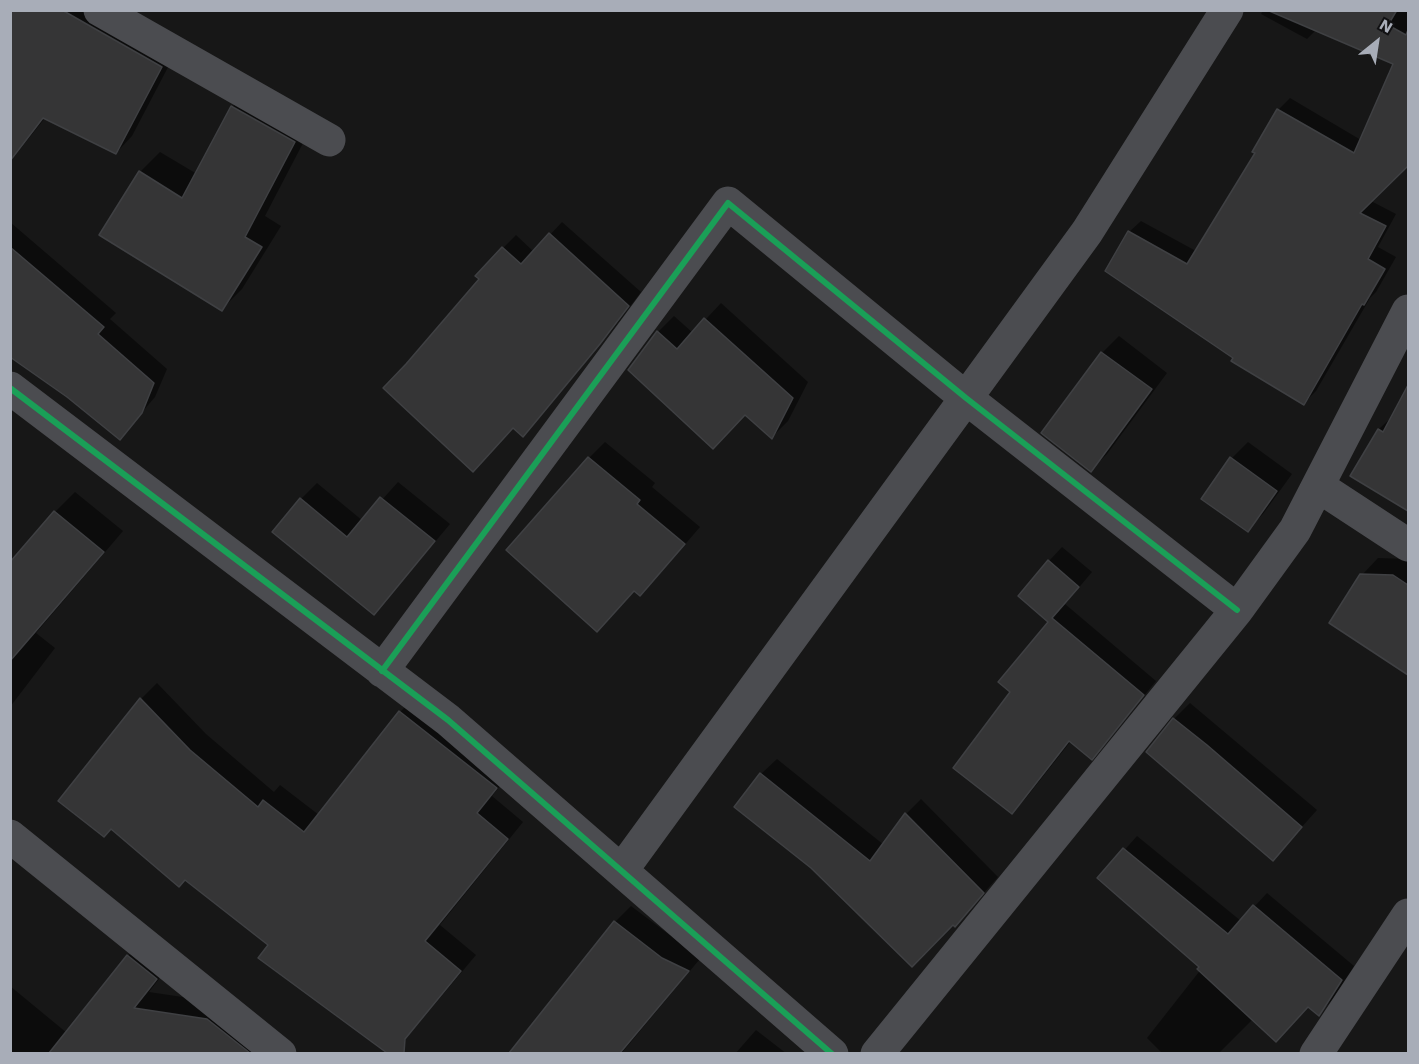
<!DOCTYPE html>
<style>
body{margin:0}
#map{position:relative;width:1419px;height:1064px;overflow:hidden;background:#171717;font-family:"Work Sans",sans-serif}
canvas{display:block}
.frame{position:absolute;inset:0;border:12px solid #a8adb8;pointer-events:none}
.north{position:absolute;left:1347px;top:12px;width:60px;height:60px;-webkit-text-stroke:4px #111113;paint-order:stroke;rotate:30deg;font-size:16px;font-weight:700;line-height:24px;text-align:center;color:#a8adb8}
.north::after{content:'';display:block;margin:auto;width:21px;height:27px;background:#a8adb8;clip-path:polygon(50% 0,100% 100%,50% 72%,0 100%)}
</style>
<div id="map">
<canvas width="1419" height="1064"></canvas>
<div class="frame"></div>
<div class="north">N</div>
</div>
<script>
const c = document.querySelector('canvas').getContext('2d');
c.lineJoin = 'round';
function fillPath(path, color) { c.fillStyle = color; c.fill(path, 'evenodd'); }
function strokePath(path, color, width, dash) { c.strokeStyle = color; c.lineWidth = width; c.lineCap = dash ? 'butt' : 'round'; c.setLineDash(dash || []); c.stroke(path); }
fillPath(new Path2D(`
 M10,10H105L177,50L132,136L116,153L45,118L10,162Z
 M1263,10H1326L1315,31L1307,39L1261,14Z
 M1345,10H1408V164L1371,201L1396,214L1378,247L1396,257L1376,292L1370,298L1316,391L1304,403L1235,357L1129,232L1141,221L1196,251L1258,153L1278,110L1290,98L1361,140L1390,74L1388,73L1395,63Z
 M253,87L314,122L265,216L281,226L242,289L222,309L140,172L160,152L197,174L232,107Z
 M10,222L116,313L110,319L167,369L155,397L120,438L68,396L10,355Z
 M562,222L641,292L613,329L535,422L481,279L503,248L516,235L534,252Z
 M721,303L808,382L788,421L772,437L745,413L630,370L658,332L674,316L693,333Z
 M1119,336L1167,373L1107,454L1091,470L1044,433L1102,353Z
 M1408,394V493L1398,503L1352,475L1379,429L1395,414L1401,402Z
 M605,442L655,483L652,487L700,527L656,578L640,594L635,590L597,630L589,458Z
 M1248,442L1292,474L1263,514L1247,530L1232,458Z
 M398,482L450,524L389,597L373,613L301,499L317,483L363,521Z
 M75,492L123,531L36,633L55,648L10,707V564L55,512Z
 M1062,547L1092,572L1065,604L1156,681L1105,744L1091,758L1071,741L1026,798L1012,812V692L1050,621L1049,561Z
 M1378,558L1408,559V656L1398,666L1362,575Z
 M157,683L206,734L274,792L280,785L319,815L400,712L416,696L511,772L492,796L523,822L440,925L476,955L414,1029L399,1045L186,878L112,827L60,800L141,699Z
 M1190,703L1317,810L1273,859L1174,719Z
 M777,759L884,845L906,814L921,799L998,877L955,925L812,867L761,774Z
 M1137,836L1241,921L1267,893L1354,966L1332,1000L1319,1013L1309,1005L1253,1019L1218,1054H1163L1147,1038L1202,968L1098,880Z
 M631,906L679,942L704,954L621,1054H512L527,1030L615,922Z
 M144,940L172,962L149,992L223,1003L286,1054H10V986L67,1033L128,956Z
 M756,1030L787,1054H735Z`), '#0007');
const building = new Path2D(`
 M10,10H62L162,67L116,154L43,118L10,161Z
 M1267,10H1397L1388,25L1406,35L1408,30V166L1360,213L1386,226L1368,259L1385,269L1364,305L1362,304L1304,405L1231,361L1233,358L1105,271L1128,231L1187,264L1255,153L1252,152L1277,109L1354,153L1393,64Z
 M231,106L295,142L245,237L262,247L222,311L99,235L139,171L182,198Z
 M549,233L629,306L600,344L523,437L513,428L473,472L383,388L406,364L479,279L475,276L502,247L521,264Z
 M10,247L104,327L98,334L154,383L142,413L120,440L67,397L10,357Z
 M704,318L793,398L772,439L745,415L713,449L628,370L657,331L677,349Z
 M1101,352L1152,389L1091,472L1041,433Z
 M1408,385V511L1350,476L1378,429L1383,432Z
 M588,457L640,500L637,504L685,544L640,596L634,591L597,632L506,550Z
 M1230,457L1277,491L1248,532L1201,499Z
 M380,497L435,541L374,615L272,532L300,498L347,537Z
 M54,511L104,552L10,661V562Z
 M1048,560L1079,587L1052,618L1144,695L1092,760L1069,741L1012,814L953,768L1010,692L998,682L1048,622L1018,596Z
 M1360,574L1393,575L1408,585V675L1329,623Z
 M140,698L190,750L258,807L263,800L304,832L399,711L497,788L477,813L508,839L425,941L461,971L405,1039L404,1053H387L258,958L268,945L185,880L179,887L111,829L104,837L58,801Z
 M1173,718L1207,745L1302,827L1273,861L1146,752Z
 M760,773L870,861L905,813L984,893L955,927L953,925L912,967L811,868L734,807Z
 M1123,848L1228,934L1253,905L1342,980L1319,1016L1308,1007L1276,1042L1197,969L1199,967L1097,878Z
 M614,921L662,958L689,971L620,1053H509Z
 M127,955L157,979L134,1008L207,1019L250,1053H49Z`);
fillPath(building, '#353536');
strokePath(building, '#3f4043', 1.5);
strokePath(new Path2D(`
 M100,10L329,140
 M10,388L448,720L832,1054
 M1318,486L1408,545
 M382,671L728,203L966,398L1237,610
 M10,836L280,1054
 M622,870L1087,232L1227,10
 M877,1054L1237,610L1295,530L1408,311
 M1316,1054L1408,915`), '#4b4c50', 33);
strokePath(new Path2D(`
 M10,388L448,720L832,1054
 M382,671L728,203L966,398L1237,610`), '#1a9f57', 6);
</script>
